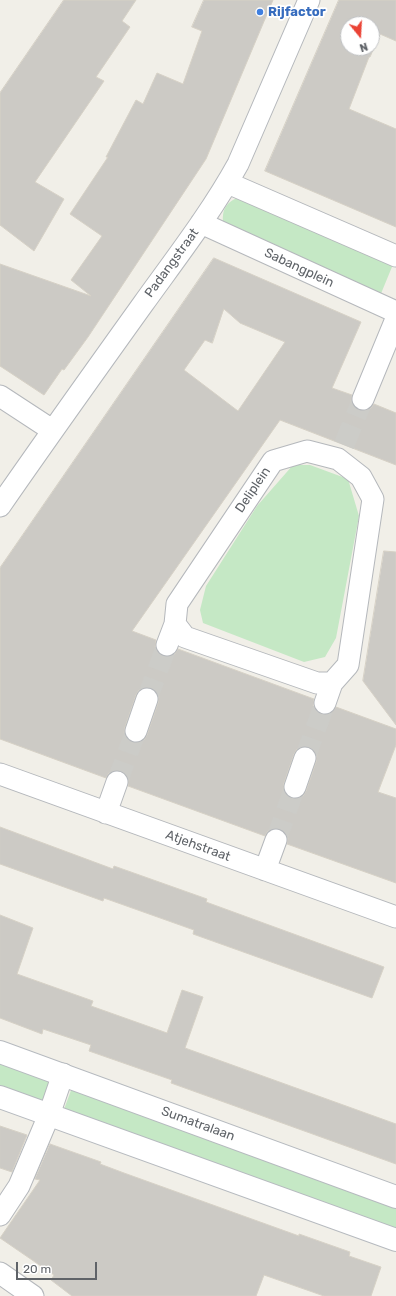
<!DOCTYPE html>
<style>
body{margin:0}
#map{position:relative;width:396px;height:1296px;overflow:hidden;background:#f1efe8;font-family:Rubik,sans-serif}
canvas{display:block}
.north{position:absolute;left:340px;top:16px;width:40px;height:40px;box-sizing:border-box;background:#fff;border:1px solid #bfc1c3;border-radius:50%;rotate:162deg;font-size:11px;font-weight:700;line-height:16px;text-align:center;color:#5f6368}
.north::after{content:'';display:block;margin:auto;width:14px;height:18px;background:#ea4335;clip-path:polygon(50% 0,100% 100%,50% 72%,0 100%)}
.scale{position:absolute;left:16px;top:1262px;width:81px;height:18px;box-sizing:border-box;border:2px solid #5f6368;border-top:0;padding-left:5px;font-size:12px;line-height:14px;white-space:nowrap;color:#5f6368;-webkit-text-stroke:3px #fff;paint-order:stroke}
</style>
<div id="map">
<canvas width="396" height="1296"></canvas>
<div class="north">N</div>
<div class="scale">20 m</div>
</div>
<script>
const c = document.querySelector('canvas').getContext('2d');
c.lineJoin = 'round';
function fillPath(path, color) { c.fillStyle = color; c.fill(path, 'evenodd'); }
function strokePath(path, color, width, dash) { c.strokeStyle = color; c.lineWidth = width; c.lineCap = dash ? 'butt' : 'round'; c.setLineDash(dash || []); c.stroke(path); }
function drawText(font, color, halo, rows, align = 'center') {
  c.font = font + ' Rubik,sans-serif'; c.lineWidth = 3.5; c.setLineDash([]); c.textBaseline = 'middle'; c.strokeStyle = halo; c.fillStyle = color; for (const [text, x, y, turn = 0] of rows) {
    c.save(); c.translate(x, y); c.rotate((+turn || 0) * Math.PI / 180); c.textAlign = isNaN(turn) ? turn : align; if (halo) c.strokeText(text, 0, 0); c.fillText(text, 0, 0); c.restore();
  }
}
fillPath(new Path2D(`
 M242,196L394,262L380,296L223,222C222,207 228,201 242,196Z
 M293,465H310L348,479L359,516L336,638L325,657L304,662L203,623L200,610L206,586L257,506Z
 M0,1059L56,1079L46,1107L0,1089Z
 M73,1085L396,1203V1233L63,1112Z`), '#c5e8c5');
const building = new Path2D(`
 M64,0H136L122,21L130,27L96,77L104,81L35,182L64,199L34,251L0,225V93Z
 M204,0H273L206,159L88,337L64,370L62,369L44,395L0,366V264L91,296L71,280L102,236L70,214L108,157H106L136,100L143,104L157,73L183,84L202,31L192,27Z
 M339,0H396V41L380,34L370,57H369L349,109L396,129V227L265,171ZM348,24H372V48H348Z
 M214,258L361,322L332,388L352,395L351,401L353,406L359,410L364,411L370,409L374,404L396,413V465L280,420L132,631L156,640L155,647L158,653L163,656L169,657L174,655L178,649L314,699L313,706L316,710L321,714L328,715L332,712L336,707L396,729V745L378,792L396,798V883L287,844L288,838L285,833L280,829L274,828L268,831L265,836L128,786L129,779L126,774L121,771L114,770L109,773L106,778L0,739V568ZM224,309L240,323L285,342L238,411L184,370L205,340L212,343ZM144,687L151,688L156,691L159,696L158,703L147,735L144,740L139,743L132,742L127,739L124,733L125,727L136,695L139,690ZM302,746L309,747L314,750L317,755L316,762L306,791L303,796L298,799L291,798L286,795L283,790L284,783L294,754L297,749Z
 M384,551L396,552V725L363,681Z
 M0,827L113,869L114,866L207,899L206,902L384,967L372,998L193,934L194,930L104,898L103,901L0,864Z
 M0,915L33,928L17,974L93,1001L91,1006L167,1033L182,990L203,997L185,1048L396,1124V1164L171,1083L172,1080L89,1051L91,1045L43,1029L42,1034L0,1018Z
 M0,1126L27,1135L12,1172L0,1168Z
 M50,1144L101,1162L100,1164L124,1173L299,1236V1234L350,1252L349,1256L381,1267L371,1296H324L264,1275L256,1296H72L51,1280L54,1275L0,1238L40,1180L35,1179Z`);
fillPath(building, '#cccac5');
strokePath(building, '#d6d1c6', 1);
strokePath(new Path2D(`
 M344,445L363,399
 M147,699L167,645
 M305,758L325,703
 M117,782L136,731
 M276,840L295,787`), '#ccccc8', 21, [21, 10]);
const minor = new Path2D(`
 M228,183L396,256
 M201,223L396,312
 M0,396L52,430
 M363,399L396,319
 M307,451L338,459L361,477L373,499L348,665L332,683H317L185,637L175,624L177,604L273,461Z
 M0,506C47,438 95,371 143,304C176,258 211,213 238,164L309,0
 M167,645L175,624
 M325,703L332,683
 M136,731L147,699
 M0,774L396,917
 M295,787L305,758
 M106,813L117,782
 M265,870L276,840
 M0,1215L19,1186L49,1115L63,1074
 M0,1273L33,1296`);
const secondary = new Path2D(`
 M0,1052L396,1197
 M0,1097L396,1240`);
strokePath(minor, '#b5b8bc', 23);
strokePath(secondary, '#b6babf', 24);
strokePath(minor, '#fff', 21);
strokePath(secondary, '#fff', 22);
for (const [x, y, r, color] of [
 [260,12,4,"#3f7fe0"]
]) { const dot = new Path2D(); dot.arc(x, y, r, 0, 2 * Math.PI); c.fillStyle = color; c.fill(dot); strokePath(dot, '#fff', 1.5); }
drawText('bold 13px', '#366cbe', '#fff', [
 ["Rijfactor",268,12]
], 'left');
drawText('13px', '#5f6368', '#fff', [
 ["Padangstraat",172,263,-54],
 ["Sabangplein",299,268,25],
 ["Deliplein",253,490,-56],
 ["Atjehstraat",198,846,20],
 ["Sumatralaan",198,1124,20]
]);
</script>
